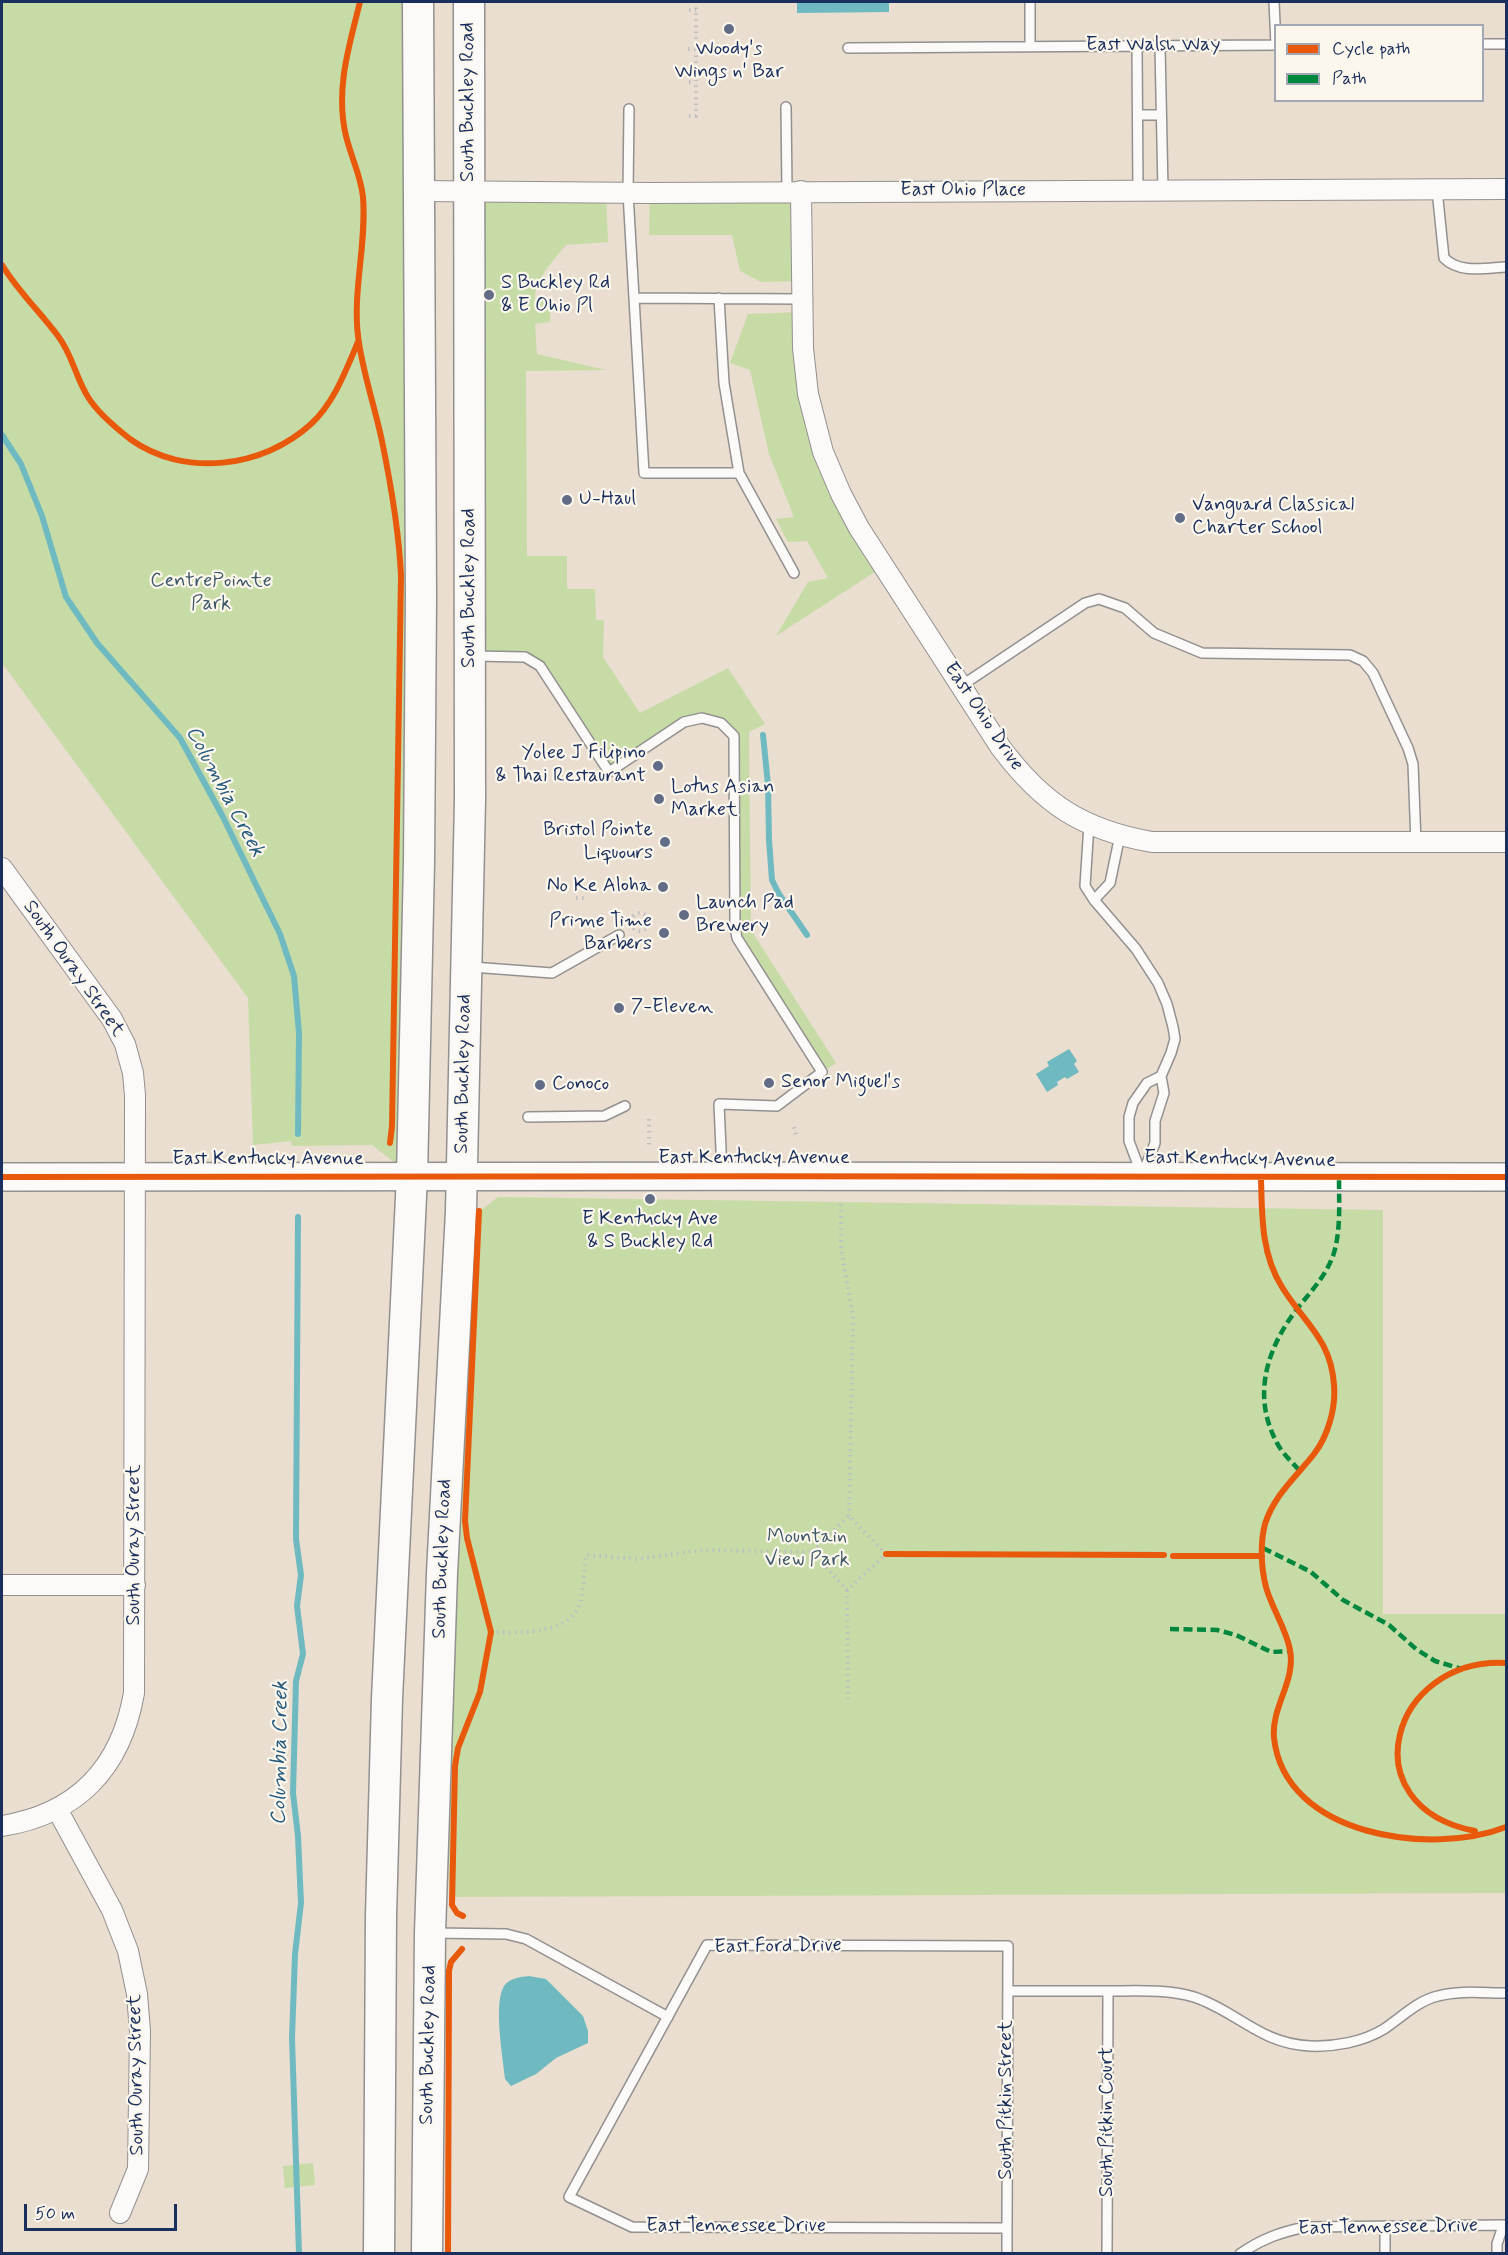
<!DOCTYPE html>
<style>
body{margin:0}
#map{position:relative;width:1508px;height:2255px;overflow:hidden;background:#e9decf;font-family:Mynerve,sans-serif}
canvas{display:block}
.frame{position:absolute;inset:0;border:3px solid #1b2f5e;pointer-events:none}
.legend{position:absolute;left:1274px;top:24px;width:210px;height:78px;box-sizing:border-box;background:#fbf7ec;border:2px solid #a1a7b3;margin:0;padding:8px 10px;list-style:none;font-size:18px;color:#1b2f5e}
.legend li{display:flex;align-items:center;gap:12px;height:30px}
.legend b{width:30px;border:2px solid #a1a7b3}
.scale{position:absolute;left:24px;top:2204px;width:153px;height:27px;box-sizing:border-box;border:3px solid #1b2f5e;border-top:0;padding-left:8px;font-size:18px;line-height:21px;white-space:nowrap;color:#1b2f5e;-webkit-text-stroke:4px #fbf7ec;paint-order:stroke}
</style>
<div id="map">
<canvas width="1508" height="2255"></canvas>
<div class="frame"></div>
<ul class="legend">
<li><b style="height:8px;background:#e8590c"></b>Cycle path</li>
<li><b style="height:8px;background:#00873e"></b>Path</li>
</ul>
<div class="scale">50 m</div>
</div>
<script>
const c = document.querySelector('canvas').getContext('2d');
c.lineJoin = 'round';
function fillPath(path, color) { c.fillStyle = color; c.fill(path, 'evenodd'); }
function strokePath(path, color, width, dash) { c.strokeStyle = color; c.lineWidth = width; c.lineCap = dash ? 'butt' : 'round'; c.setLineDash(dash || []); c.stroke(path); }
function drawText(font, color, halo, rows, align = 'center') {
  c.font = font + ' Mynerve,sans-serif'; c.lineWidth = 4.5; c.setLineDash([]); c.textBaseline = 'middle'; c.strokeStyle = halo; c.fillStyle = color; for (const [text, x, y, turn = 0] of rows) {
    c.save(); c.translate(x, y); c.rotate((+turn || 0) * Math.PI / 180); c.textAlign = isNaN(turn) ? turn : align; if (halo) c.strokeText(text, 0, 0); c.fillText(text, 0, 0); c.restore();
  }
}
fillPath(new Path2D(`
 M2,2H418L412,1176L372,1145L292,1146L291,1141L253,1145L248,998L2,663Z
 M470,191L606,192L608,242L566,245C554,260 534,279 535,300H551L550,322L535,324L537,354L606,370L526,371L527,556H567V589H595L596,620H604L603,657L640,713L728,668L765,724L749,732L751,930L836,1063L822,1072L737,938L734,736L721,723L684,722L609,772L540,666L525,657L470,656Z
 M801,191L802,281L761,282L740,271L732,235H649L650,193Z
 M802,312L818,434L884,566L776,636L808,582L828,578L807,541L788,542L776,519L794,517L769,454L750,370L730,363L748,314Z
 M498,1197L1383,1210V1614H1506V1893L449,1897L450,1706L476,1214Z
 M313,2163L315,2185L285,2188L283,2166Z`), '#c7dba6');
fillPath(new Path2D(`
 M797,2H889V12L797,13Z
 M1069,1049L1077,1061L1074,1064L1079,1072L1067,1079L1065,1077L1057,1082L1058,1085L1047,1092L1036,1074L1049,1066L1047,1062Z
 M529,1976L546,1979L583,2016L588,2031V2043L556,2058L536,2074L511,2086L505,2079C503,2058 493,2004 504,1986C510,1978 520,1977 529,1976Z`), '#6fbac0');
strokePath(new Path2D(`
 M2,435L21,464L42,516L66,597L97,643L180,738L222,815L280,934L294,976L299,1033L298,1134
 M763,735L768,785L769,840L772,880L779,894L807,935
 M298,1217L296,1539L301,1575L297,1606L303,1654L296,1681L293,1793L298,1836L301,1903L295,1954L292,2038L299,2254`), '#6fbac0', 6);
const lane = new Path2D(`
 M1030,2V46
 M1482,44H1506
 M1137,46L1138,191
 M1160,46L1163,191
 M848,48L1276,45L1274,2
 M786,107L787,191
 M629,109L628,193L644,473H739
 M1138,115H1161
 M1437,190L1444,258C1460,274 1486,268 1506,267
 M634,298L802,299
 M719,298L724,383L739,473L794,573
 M473,656L525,657L540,666L609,772L684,722L702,718L721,723L734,736L735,927L737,938L822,1072L777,1106L719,1104L722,1172
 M961,686L1085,603L1099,599L1125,608L1154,633L1202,653L1350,655L1363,661L1373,673L1408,748L1413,764L1416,843
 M1089,824L1085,886L1094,900L1110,883L1120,835
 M1094,900L1136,949L1158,983L1167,1004L1173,1027L1175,1039L1171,1053L1161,1076L1164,1093L1155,1121V1143L1143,1173
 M472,967L552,973L619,935
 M528,1117L604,1116L625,1106
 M1141,1173L1129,1141V1117L1133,1103L1147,1083L1161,1076
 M433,1933L506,1934L526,1939L668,2017
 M1008,1991C1041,1991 1074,1991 1108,1991C1136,1991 1166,1989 1194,1997C1237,2011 1260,2044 1310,2046C1334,2047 1363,2042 1384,2029C1402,2017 1417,2001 1438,1996C1460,1990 1484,1993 1506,1993
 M1385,2226V2254
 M1007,2254V2228L1008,1946L707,1945L569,2197L632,2227L1007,2228
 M1107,2254L1108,1991
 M1240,2254C1261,2239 1281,2232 1306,2227L1506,2225
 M1497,2254V2244L1503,2226`);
const street = new Path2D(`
 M419,191L650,193L1506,189
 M801,191L803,348L808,394L823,452L841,494L859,528L1001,748C1043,804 1083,830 1152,842H1506
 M2,868L112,1019L125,1044L133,1073L135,1095L134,1693C121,1768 77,1814 2,1826
 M2,1585H135
 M57,1809L112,1910L128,1951L137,1994L140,2031L138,2169L120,2213`);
const secondary = new Path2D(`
 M2,1177C503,1175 1005,1177 1506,1177`);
const primary = new Path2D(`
 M379,2254L381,1916L387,1699L412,1176L419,862L421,598L418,2
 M427,2254L430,1933L442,1573L461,1211L470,800L469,2`);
strokePath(lane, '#939090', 12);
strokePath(street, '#939090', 22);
strokePath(secondary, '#939090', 30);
strokePath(primary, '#939090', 33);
strokePath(new Path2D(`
 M689,10H696
 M688,49H695
 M689,82H695
 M689,116H696V2
 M2,265C18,291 40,312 58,336C72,354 76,378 88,397C97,412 116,428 130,439C184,478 263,468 311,424C334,403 346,370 358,342
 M576,898H586
 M631 922a9 9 0 1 1 18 0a9 9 0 1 1-18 0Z
 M649,1119V1147
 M794,1127L796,1135
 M841,1204V1248L853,1317L849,1516
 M847,1590L848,1699
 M491,1632C519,1633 570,1635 580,1603C584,1589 584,1570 586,1555L638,1559L702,1550L812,1552L847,1590L886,1554L849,1516L812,1552`), '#bfbfc1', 4, [1.5, 4.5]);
strokePath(lane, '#fcfaf8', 9);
strokePath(street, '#fcfaf8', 20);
strokePath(secondary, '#fcfaf8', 27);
strokePath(primary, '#fcfaf8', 30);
strokePath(new Path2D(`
 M1299,1470C1291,1461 1281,1452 1276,1441C1252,1395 1267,1348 1297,1309C1311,1291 1325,1277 1333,1256C1341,1232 1339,1203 1339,1178
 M1263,1548L1311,1572L1343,1600L1389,1625L1416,1649L1435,1661L1462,1669
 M1170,1629L1217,1630L1236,1635L1271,1652L1290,1651`), '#00873e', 4.5, [9, 4.5]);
strokePath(new Path2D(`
 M360,2C349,46 335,90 346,136C351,157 361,176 363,197C367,246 351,295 359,343C364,376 375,408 382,441C391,485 399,531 401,576L392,1126L390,1143
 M2,265C18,291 40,312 58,336C72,354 76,378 88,397C97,412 116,428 130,439C184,478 263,468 311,424C334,403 346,370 358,342
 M2,1177C503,1175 1005,1177 1506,1177
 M1261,1177C1262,1215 1261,1254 1282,1287C1304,1323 1331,1339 1334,1385C1336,1408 1328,1436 1314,1454C1297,1476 1274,1495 1265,1524C1260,1543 1261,1568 1266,1587C1272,1609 1286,1628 1290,1650C1296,1681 1271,1707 1274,1738C1285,1837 1432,1856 1506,1827
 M886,1554L1164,1555
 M1173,1556H1262
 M1475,1831C1348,1806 1391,1657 1506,1663
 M463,1916L457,1913L452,1905L455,1766L458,1748L480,1692L491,1632L467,1538L465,1521L479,1211
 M448,2254L449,1971L451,1962L462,1949`), '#e8590c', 6);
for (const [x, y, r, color] of [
 [729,29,6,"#636c86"],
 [489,295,6,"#636c86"],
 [567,500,6,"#636c86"],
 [1180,518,6,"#636c86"],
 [658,766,6,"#636c86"],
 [659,799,6,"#636c86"],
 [665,842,6,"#636c86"],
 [663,887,6,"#636c86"],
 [684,915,6,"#636c86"],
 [664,933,6,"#636c86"],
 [619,1008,6,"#636c86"],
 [769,1083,6,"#636c86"],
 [540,1085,6,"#636c86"],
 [650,1199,6,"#636c86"]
]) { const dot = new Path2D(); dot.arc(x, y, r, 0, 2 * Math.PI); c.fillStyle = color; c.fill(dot); strokePath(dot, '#fbf7ec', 2); }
drawText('20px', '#1b2f5e', '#fbf7ec', [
 ["East Walsh Way",1153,46],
 ["South Buckley Road",469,102,-90],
 ["East Ohio Place",963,191],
 ["South Buckley Road",470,588,-90],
 ["East Ohio Drive",983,717,56],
 ["South Ouray Street",73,969,55],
 ["South Buckley Road",464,1074,-89],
 ["East Kentucky Avenue",754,1159],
 ["East Kentucky Avenue",268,1160],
 ["East Kentucky Avenue",1240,1160,1],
 ["South Ouray Street",135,1545,-90],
 ["South Buckley Road",443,1559,-88],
 ["East Ford Drive",778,1947,-1],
 ["South Buckley Road",429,2045,-89],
 ["South Ouray Street",137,2075,-91],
 ["South Pitkin Street",1007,2100,-90],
 ["South Pitkin Court",1108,2122,-90],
 ["East Tennessee Drive",736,2227],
 ["East Tennessee Drive",1388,2228,-1]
]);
drawText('20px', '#1b2f5e', '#fbf7ec', [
 ["Woody's",729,50,"center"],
 ["Wings n' Bar",729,73,"center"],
 ["S Buckley Rd",501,284],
 ["& E Ohio Pl",501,307],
 ["U-Haul",579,500],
 ["Vanguard Classical",1192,506],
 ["Charter School",1192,529],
 ["Yolee J Filipino",646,754,"right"],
 ["& Thai Restaurant",646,777,"right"],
 ["Lotus Asian",671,788],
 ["Market",671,811],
 ["Bristol Pointe",653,831,"right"],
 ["Liquours",653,854,"right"],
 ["No Ke Aloha",651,887,"right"],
 ["Launch Pad",696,904],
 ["Brewery",696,927],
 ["Prime Time",652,922,"right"],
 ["Barbers",652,945,"right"],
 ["7-Eleven",631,1008],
 ["Senor Miguel's",781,1083],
 ["Conoco",552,1085],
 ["E Kentucky Ave",650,1220,"center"],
 ["& S Buckley Rd",650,1243,"center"]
], 'left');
drawText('20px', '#3f5968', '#fbf7ec', [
 ["CentrePointe",211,582],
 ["Park",211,605],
 ["Mountain",807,1538],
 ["View Park",807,1561]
]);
drawText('italic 21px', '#265a7e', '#fbf7ec', [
 ["Columbia Creek",224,792,62],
 ["Columbia Creek",281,1753,-89]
]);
</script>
